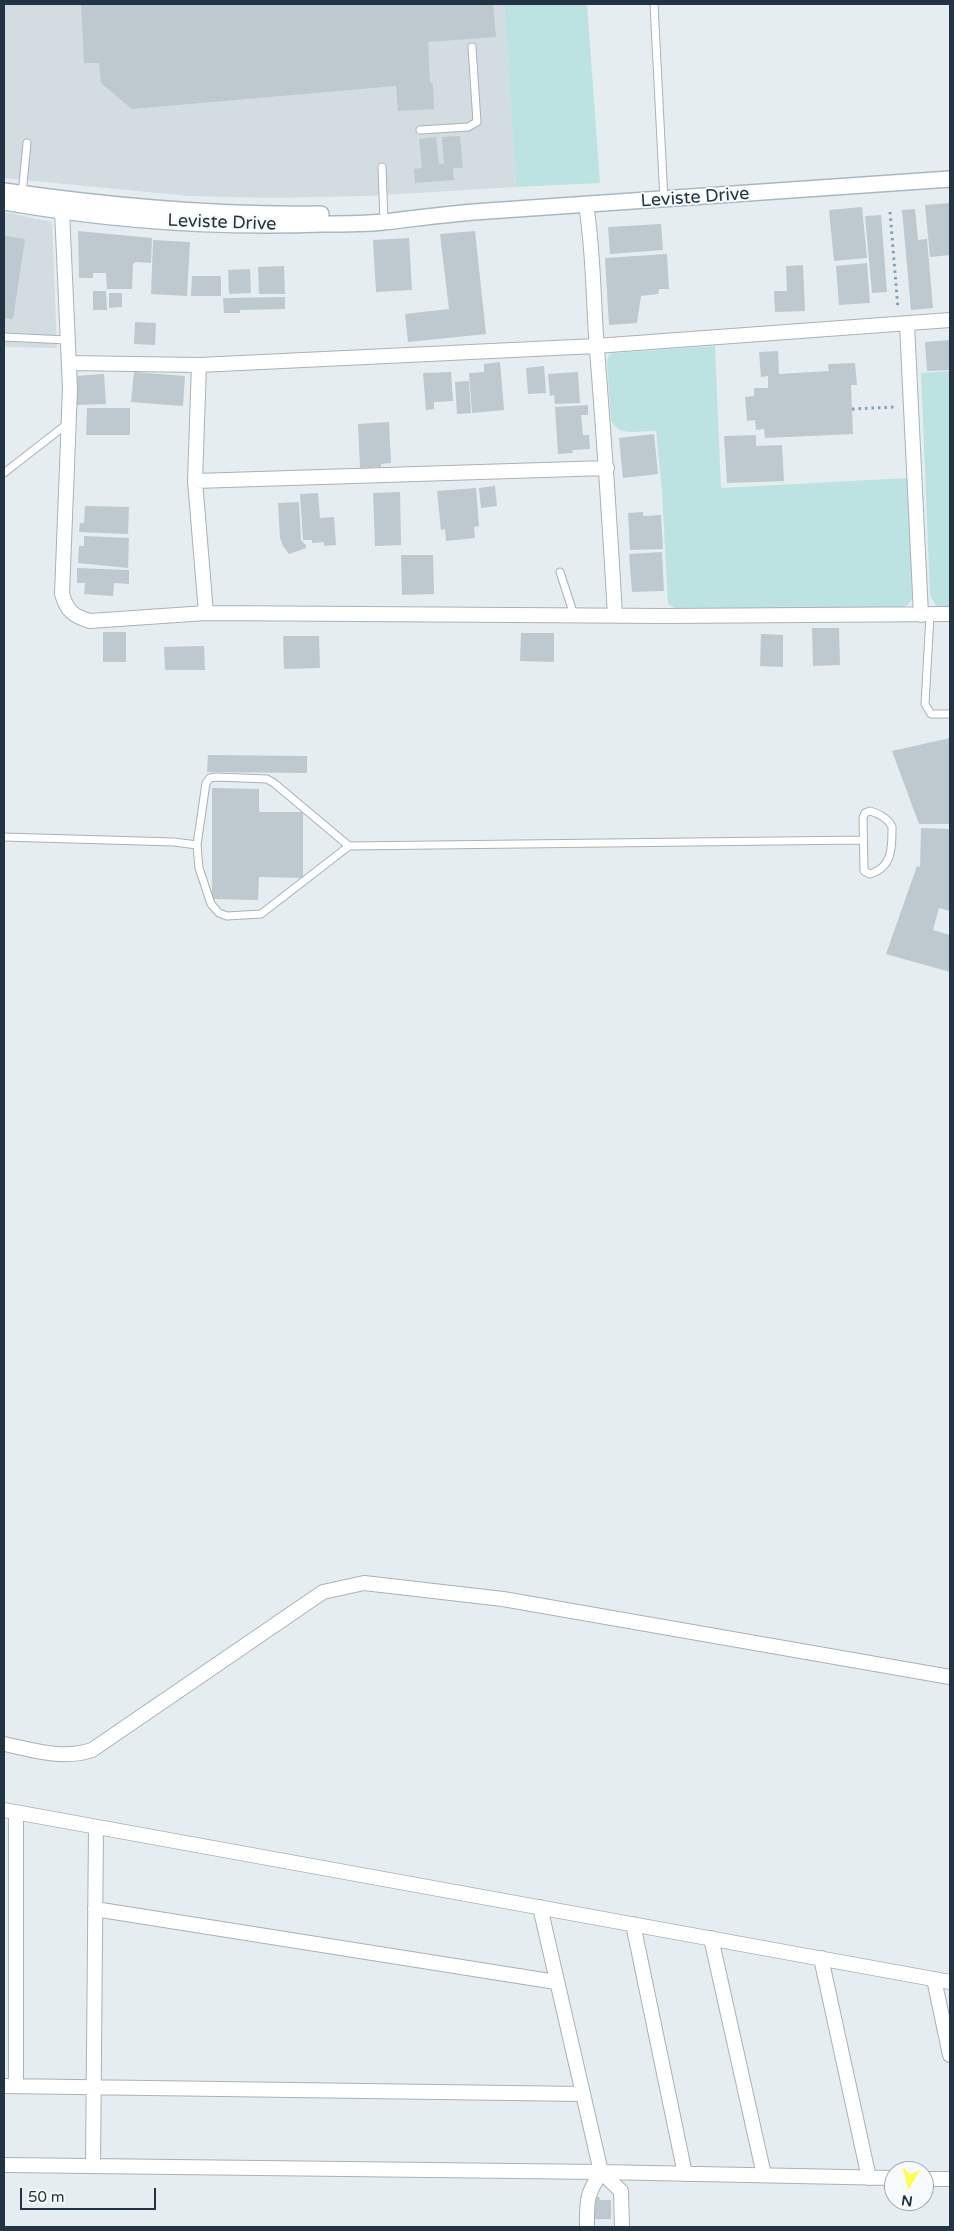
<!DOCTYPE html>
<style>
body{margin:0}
#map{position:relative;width:954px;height:2231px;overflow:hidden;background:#e5edf0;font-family:"Varela Round",sans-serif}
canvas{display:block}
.frame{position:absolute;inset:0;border:5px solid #223444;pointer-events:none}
.north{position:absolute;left:884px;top:2161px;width:50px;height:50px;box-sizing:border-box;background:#f7fafb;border:1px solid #a2abb2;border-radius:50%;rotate:188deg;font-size:14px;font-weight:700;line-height:20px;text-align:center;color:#223444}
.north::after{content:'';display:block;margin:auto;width:18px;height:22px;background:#fffd54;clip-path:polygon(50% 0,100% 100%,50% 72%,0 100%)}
.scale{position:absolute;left:20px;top:2188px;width:136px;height:22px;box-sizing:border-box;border:2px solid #223444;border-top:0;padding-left:6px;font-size:15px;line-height:18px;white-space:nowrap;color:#223444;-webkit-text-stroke:4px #f7fafb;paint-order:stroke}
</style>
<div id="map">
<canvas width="954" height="2231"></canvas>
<div class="frame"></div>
<div class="north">N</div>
<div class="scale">50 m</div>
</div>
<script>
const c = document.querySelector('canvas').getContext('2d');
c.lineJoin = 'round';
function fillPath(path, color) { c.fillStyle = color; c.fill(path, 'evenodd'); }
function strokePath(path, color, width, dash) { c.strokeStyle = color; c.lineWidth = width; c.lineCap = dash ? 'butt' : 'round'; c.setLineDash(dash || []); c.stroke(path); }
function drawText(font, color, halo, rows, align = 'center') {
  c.font = font + ' "Varela Round",sans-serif'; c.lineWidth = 4; c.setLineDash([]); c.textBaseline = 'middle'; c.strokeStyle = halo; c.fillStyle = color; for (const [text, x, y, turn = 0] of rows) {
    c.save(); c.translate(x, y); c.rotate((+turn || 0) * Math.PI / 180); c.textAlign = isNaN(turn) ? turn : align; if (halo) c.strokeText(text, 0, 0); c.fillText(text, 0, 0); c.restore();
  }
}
fillPath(new Path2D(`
 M4,4H504L516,187L366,196L271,198L188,196L4,178Z
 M4,212L52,222L57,348L4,347Z`), '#d3dce0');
fillPath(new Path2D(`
 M504,4H587L600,183L516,187Z
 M715,346L721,488L907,478L914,589C913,599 911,604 902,608L676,609L668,604L662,491L656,431C640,430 618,438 611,420L607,361L609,355L614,353Z
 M950,371V610L937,608L930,595L921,373Z`), '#bde2e2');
fillPath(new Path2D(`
 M81,4H493L496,37L428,42L430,83H433L434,109L398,111L396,86L132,109L101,83L99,63H84Z
 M460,136L463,168H453L454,180L415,183L414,169L422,168L419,139L436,137L439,164H444L442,137Z
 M950,203V255L930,257L925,205Z
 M862,207L867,258L834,261L829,210Z
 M915,209L918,240L927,239L933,308L911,310L902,210Z
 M881,215L887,292L872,293L865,216Z
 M661,224L663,250L610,254L608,227Z
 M78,231L152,238L151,263L136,262L133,264L132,289H107L106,273H93V278H79Z
 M475,231L486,334L408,342L405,314L449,309L440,234Z
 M4,236L25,239L13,319L4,318Z
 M409,238L412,290L376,292L373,240Z
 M153,240L190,242L187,296L151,294Z
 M667,254L669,289H659L658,294L641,296L637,323L609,325L605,258Z
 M867,263L870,303L839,305L836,266Z
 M803,265L805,311L775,312L774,291H787L786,266Z
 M284,266L285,294H259L258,267Z
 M250,269L251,293L229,294L228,270Z
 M192,276H221V296H191Z
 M93,291H106L107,310H93Z
 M109,293H122V307L109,308Z
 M285,297V309L240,310V313H224L223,298Z
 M135,322L156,323L155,345L134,344Z
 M950,340V370L927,371L925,342Z
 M778,351L779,374L829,371L828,364L855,363L857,385H851L853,434L765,438L764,429L756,430L755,420L747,421L745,397L754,396V388H768V376L761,377L759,352Z
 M500,362L504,410L472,413L469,373L484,372V364Z
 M544,366L546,393L528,394L526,368Z
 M134,372L185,376L183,406L131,402Z
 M451,372L453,401L434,402V409L426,410L423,373Z
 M578,372L580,403L555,404L554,395L550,396L548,374Z
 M104,374L106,404L77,405L75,376Z
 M469,381L471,413L457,414L455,382Z
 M588,405V415H581L583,435H589L590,449L572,450L573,453L558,454L555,407Z
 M87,408H130V435H86Z
 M389,422L391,463L381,464V467L360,468L358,424Z
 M654,434L658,474L623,478L619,438Z
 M756,435V446L782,445L784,481L727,483L724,436Z
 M495,486L497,506L481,508L479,488Z
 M476,488L479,526L474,527L475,538L446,541L445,529L441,530L437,491Z
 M400,492L401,545L375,546L373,493Z
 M318,493L320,518L334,517L336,545L324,546V542L312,543V540H303L300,494Z
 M299,502L301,540L306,545V548L289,554L283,546L280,538L278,503Z
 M85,506L129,507L128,534L79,532L80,523H84Z
 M643,512V516L661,515L663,549L630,550L628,513Z
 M84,536L129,538L128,568L78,563L79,546H84Z
 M662,552L664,591L632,592L629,554Z
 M401,555H433L434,594L402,595Z
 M77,568L129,570V584L114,583L113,596L84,594L85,583H77Z
 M812,628H839L840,665L813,666Z
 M103,632H126V662H103Z
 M521,633H554V662L520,661Z
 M761,634L783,635V667L760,666Z
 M283,636H319L320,668L284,669Z
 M204,646L205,670H165L164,647Z
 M950,738V824H919L892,751Z
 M208,755L307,756V773L207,772Z
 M212,788L259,789V812H303V878L259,877L258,900L212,899Z
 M921,828L950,829V911L939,908L933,930L950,935V972L886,954L917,866L920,867Z
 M596,2197H599L600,2200H611V2219H594Z`), '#bdc9ce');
const lane = new Path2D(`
 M654,4L664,200
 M420,130L468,127L477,122L472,47
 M382,167L384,222
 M22,194L27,143
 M4,337L67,340
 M4,473L67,424
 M560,572L574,615
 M930,615L925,704L931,714H950
 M870,811C878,813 889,819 892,827C892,847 893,867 870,874L864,871L863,818L865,813Z
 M4,837L174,842L197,845L199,868L211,904L219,913L227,916L261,914L349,846L863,840
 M197,845L206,783L210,778L216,777L267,779L274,783L349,846`);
const street = new Path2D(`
 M586,205C594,253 593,301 597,349C604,438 610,526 615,615
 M62,211L70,389L62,594C67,611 73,616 90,621L206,613L665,616L950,614
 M907,324L921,615
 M69,363L199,365L596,346L950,320
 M199,365L195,481L206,613
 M195,481L607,468
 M4,1744C34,1750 62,1760 92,1750L323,1592L364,1583L503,1599L950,1677
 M4,1810L950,1982
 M540,1907L601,2172L621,2191L622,2227
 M95,1909L556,1982
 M633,1924L685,2174
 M711,1938L764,2175
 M821,1958L869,2178
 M934,1979L950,2055
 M4,2086L582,2094
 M16,2086V1813
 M4,2165L601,2172L894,2178
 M93,2166L96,1827
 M924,2179H950
 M587,2227C587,2199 586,2196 601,2172`);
const secondary = new Path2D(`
 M4,191C109,206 215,216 321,214
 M4,202C108,220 216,228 322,224C343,224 364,224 384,222C419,218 453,213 488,211C642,201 796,191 950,179`);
strokePath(lane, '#a7b2b9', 9);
strokePath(street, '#a7b2b9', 16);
strokePath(secondary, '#a8b8c3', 18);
strokePath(new Path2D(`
 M890,212L898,309
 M852,409L896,407`), '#83a0b6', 3, [2.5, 4]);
strokePath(lane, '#fff', 7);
strokePath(street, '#fff', 14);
strokePath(secondary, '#fff', 15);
drawText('18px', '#223444', '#f7fafb', [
 ["Leviste Drive",695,198,-4],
 ["Leviste Drive",222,223,2]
]);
</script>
